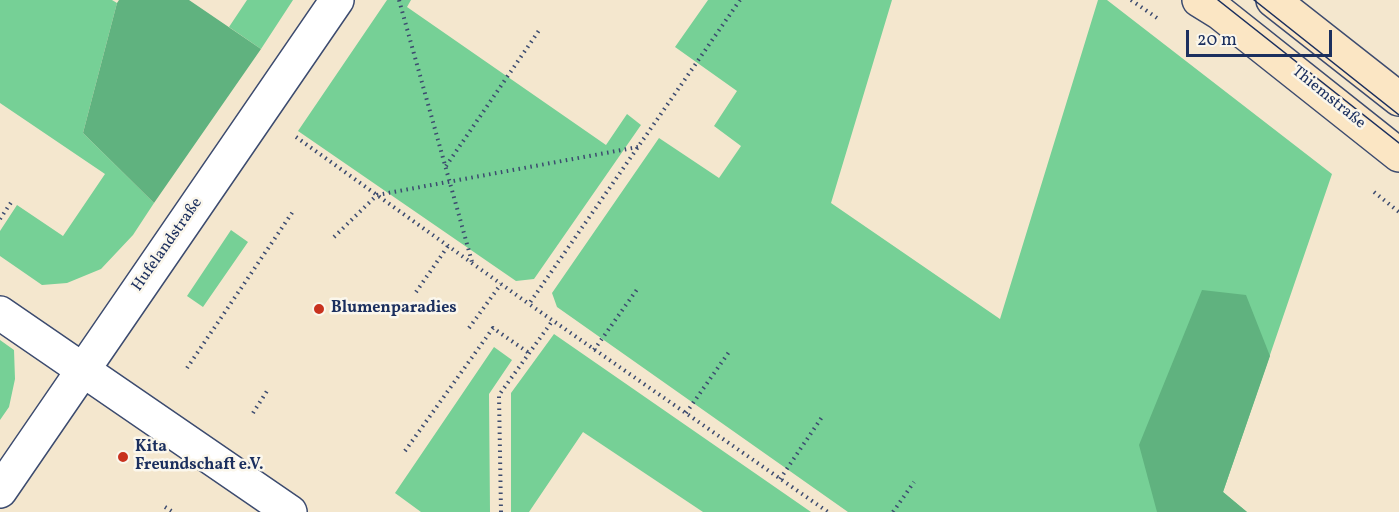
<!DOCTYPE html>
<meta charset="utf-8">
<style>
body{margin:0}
#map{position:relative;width:1399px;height:512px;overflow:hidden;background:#f4e7ce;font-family:Vollkorn,serif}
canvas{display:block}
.scale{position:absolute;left:1186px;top:30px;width:146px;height:27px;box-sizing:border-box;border:3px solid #1b2f5e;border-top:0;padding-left:8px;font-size:18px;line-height:21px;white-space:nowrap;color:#1b2f5e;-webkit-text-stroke:4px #fbf7ec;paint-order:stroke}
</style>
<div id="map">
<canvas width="1399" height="512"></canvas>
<div class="scale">20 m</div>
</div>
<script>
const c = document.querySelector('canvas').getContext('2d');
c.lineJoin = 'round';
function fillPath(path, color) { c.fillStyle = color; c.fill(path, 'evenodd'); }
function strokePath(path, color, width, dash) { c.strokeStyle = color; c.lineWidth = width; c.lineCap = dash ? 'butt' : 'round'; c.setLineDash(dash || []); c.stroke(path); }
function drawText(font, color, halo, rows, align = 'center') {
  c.font = font + ' Vollkorn,serif'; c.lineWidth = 5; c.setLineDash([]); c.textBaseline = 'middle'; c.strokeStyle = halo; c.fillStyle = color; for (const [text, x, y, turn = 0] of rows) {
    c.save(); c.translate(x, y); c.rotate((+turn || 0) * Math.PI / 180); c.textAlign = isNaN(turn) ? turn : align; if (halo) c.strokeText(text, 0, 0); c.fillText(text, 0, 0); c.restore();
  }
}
fillPath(new Path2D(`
 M0,0H112L117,3L83,133L154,203L133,235L101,269L67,283L42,285L0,256V231L17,205L63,236L105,174L0,103Z
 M247,0H293L261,49L229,27Z
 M387,0H411L407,7L606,145L627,114L641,125L534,279L516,281L298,131Z
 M708,0H892L831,203L1000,319L1098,0H1107L1332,174L1223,492L1247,512H848L557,307L552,293L659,138L719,178L741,146L714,126L737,91L675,47Z
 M231,230L248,242L203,307L187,296Z
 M554,334L811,512H703L583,432L529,512H511V393Z
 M0,340L14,350L15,379L9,407L0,420Z
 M494,347L512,360L489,394L490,512H421L395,493Z`), '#76d096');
fillPath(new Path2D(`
 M119,0H189L261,49L154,203L83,133L117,3Z
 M1202,290L1246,295L1270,356L1223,492L1247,512H1157L1139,445Z`), '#60b27f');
const street = new Path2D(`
 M0,313L290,512
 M0,491L337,0`);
const secondary = new Path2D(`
 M1199,0L1220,13L1399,155
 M1273,0L1399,99`);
strokePath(street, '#3c4b6f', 36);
strokePath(secondary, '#3c4b6f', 36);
strokePath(new Path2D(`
 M399,0L472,262
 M740,0L529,304L828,512
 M1131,0L1160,20
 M296,137L529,304
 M446,166L540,29
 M1374,192L1399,212
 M0,219L12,201
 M334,237L377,195L638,147
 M416,292L448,246
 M469,328L501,284
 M594,350L638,288
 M187,368L294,210
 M253,413L267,391
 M686,413L729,352
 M405,451L493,328L529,353
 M780,479L822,417
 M165,507L173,512
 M501,512L499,395L553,320
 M893,512L914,482`), '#3c4b6f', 4, [1.5, 4.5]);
strokePath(street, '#fff', 33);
strokePath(secondary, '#fbe6c4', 33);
strokePath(new Path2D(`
 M1218,0L1399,143
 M1254,0L1399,115`), '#1b2f5e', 1.5);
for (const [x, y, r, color] of [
 [319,309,6,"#c8321e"],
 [123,457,6,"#c8321e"]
]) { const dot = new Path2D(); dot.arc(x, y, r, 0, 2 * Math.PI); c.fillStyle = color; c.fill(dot); strokePath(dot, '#fbf7ec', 2); }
drawText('16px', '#1b2f5e', '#fbf7ec', [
 ["Thiemstraße",1328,98,39],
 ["Hufelandstraße",168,245,-55]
]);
drawText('bold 16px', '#1b2f5e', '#fbf7ec', [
 ["Blumenparadies",331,309],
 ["Kita",135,448],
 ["Freundschaft e.V.",135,466]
], 'left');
</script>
